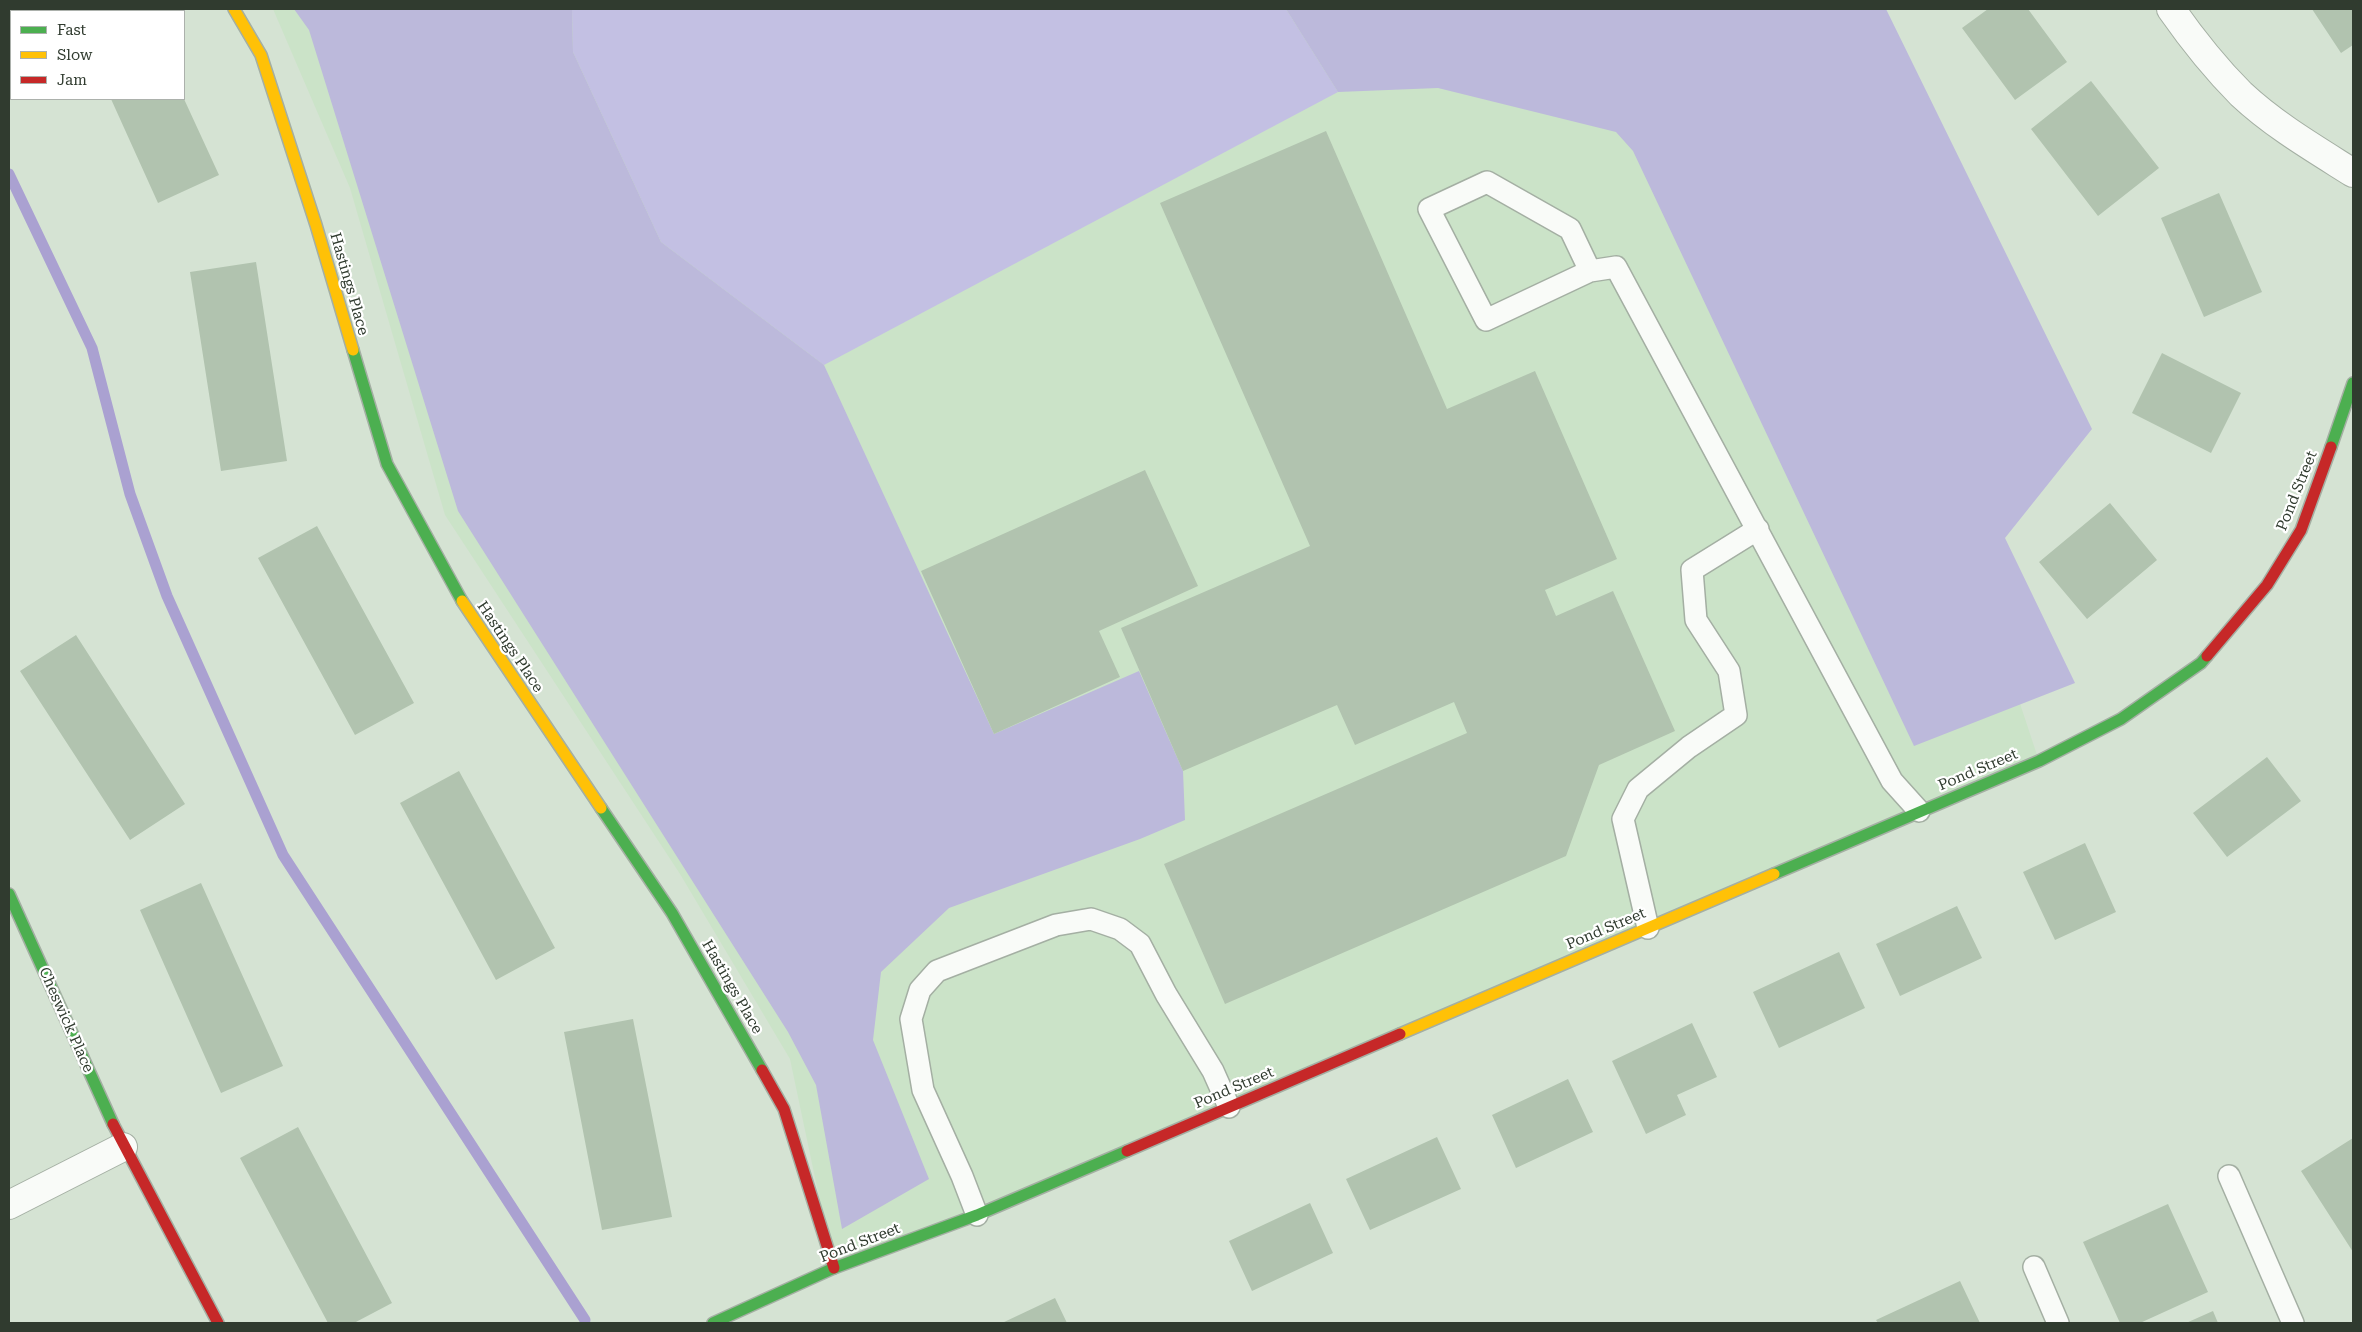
<!DOCTYPE html>
<style>
body{margin:0}
#map{position:relative;width:2362px;height:1332px;overflow:hidden;background:#d5e3d3;font-family:"Roboto Serif",serif}
canvas{display:block}
.frame{position:absolute;inset:0;border:10px solid #303b2f;pointer-events:none}
.legend{position:absolute;left:10px;top:10px;width:175px;height:90px;box-sizing:border-box;background:#fff;border:1px solid #acb1ac;margin:0;padding:6px 9px;list-style:none;font-size:15px;color:#303b2f}
.legend li{display:flex;align-items:center;gap:10px;height:25px}
.legend b{width:25px;border:1px solid #acb1ac}
</style>
<div id="map">
<canvas width="2362" height="1332"></canvas>
<div class="frame"></div>
<ul class="legend">
<li><b style="height:6px;background:#4caf50"></b>Fast</li>
<li><b style="height:6px;background:#ffc107"></b>Slow</li>
<li><b style="height:6px;background:#c62828"></b>Jam</li>
</ul>
</div>
<script>
const c = document.querySelector('canvas').getContext('2d');
c.lineJoin = 'round';
function fillPath(path, color) { c.fillStyle = color; c.fill(path, 'evenodd'); }
function strokePath(path, color, width, dash) { c.strokeStyle = color; c.lineWidth = width; c.lineCap = dash ? 'butt' : 'round'; c.setLineDash(dash || []); c.stroke(path); }
function drawText(font, color, halo, rows, align = 'center') {
  c.font = font + ' "Roboto Serif",serif'; c.lineWidth = 4.5; c.setLineDash([]); c.textBaseline = 'middle'; c.strokeStyle = halo; c.fillStyle = color; for (const [text, x, y, turn = 0] of rows) {
    c.save(); c.translate(x, y); c.rotate((+turn || 0) * Math.PI / 180); c.textAlign = isNaN(turn) ? turn : align; if (halo) c.strokeText(text, 0, 0); c.fillText(text, 0, 0); c.restore();
  }
}
fillPath(new Path2D(`
 M273,9H1790L2039,761L834,1268L790,1059L680,874L445,515L350,188Z`), '#cbe3c8');
fillPath(new Path2D(`
 M572,9H1286L1338,92L824,365L661,242L573,52Z`), '#c3c0e3');
fillPath(new Path2D(`
 M294,9H572L573,52L661,242L824,365L994,734L1139,671L1183,771L1185,820L1140,839L949,908L881,972L873,1040L929,1179L842,1229L816,1085L788,1032L458,511L309,30Z
 M1286,9H1886L2092,429L2005,538L2075,683L1914,746L1633,151L1616,132L1438,88L1338,92Z`), '#bcb9db');
strokePath(new Path2D(`
 M9,174L92,348L130,494L167,596L283,855L585,1320`), '#aaa1d1', 11);
fillPath(new Path2D(`
 M96,9H144L145,11H91Z
 M1988,9H2028L2067,62L2015,100L1962,28Z
 M2312,9H2353V45L2341,53Z
 M2091,81L2159,168L2098,216L2031,129Z
 M111,99H184L219,175L158,203Z
 M1326,131L1447,409L1535,371L1617,559L1545,590L1556,616L1613,591L1675,731L1599,765L1566,856L1225,1004L1164,864L1467,733L1454,702L1355,745L1337,705L1183,771L1121,628L1310,546L1160,203Z
 M2219,193L2262,292L2204,317L2161,218Z
 M256,262L287,461L221,471L190,272Z
 M2162,353L2241,393L2211,453L2132,413Z
 M1145,470L1198,586L1099,631L1120,677L994,734L921,571Z
 M2110,503L2157,560L2087,619L2039,562Z
 M317,526L414,703L355,735L258,558Z
 M76,635L185,804L130,840L20,671Z
 M2267,757L2301,801L2227,857L2193,813Z
 M459,771L555,948L496,980L400,803Z
 M2085,843L2116,912L2055,940L2023,872Z
 M201,883L283,1066L221,1093L140,910Z
 M1957,906L1982,958L1900,996L1876,944Z
 M1839,952L1865,1008L1779,1048L1753,992Z
 M633,1019L672,1217L602,1230L564,1032Z
 M1692,1023L1717,1077L1677,1095L1686,1115L1646,1134L1612,1061Z
 M1568,1079L1593,1132L1516,1168L1492,1115Z
 M298,1127L392,1303L354,1323H328L240,1158Z
 M1437,1137L1461,1189L1370,1230L1346,1179Z
 M2353,1138V1252L2301,1171Z
 M1310,1203L1333,1253L1252,1291L1229,1241Z
 M2168,1204L2208,1292L2140,1323H2120L2083,1242Z
 M1960,1281L1980,1323H1878L1876,1320Z
 M1055,1298L1067,1323H1002Z
 M2213,1311L2218,1323H2186Z`), '#b1c3af');
const lane = new Path2D(`
 M1590,271L1570,229L1487,182L1429,209L1486,320L1590,271L1616,267L1892,781L1919,811
 M1648,928L1623,819L1638,789L1689,747L1736,715L1729,671L1696,620L1692,570L1758,529
 M2229,1176L2293,1323
 M977,1215L962,1176L923,1090L911,1019L920,990L937,971L1056,925L1091,919L1120,929L1140,944L1166,994L1213,1071L1229,1107
 M2034,1267L2058,1323`);
const street = new Path2D(`
 M2171,9C2192,39 2215,68 2241,94C2274,125 2315,149 2353,173
 M9,1205L123,1147`);
const fast = new Path2D(`
 M353,350L387,464L462,601
 M2331,447L2353,383
 M601,808L672,913L762,1070
 M1774,874L2039,761L2121,719L2201,663L2207,656
 M9,894L113,1124
 M713,1323L834,1268L977,1215L1127,1151`);
const slow = new Path2D(`
 M234,9L261,55L316,225L353,350
 M462,601L601,808
 M1400,1034L1774,874`);
const jam = new Path2D(`
 M2207,656L2267,585L2301,530L2331,447
 M762,1070L784,1109L834,1268
 M113,1124L218,1323
 M1127,1151L1400,1034`);
strokePath(lane, '#a4afa3', 24);
strokePath(street, '#a4afa3', 30);
strokePath(fast, '#a4afa3', 14);
strokePath(slow, '#a4afa3', 14);
strokePath(jam, '#a4afa3', 14);
strokePath(lane, '#f9fbf8', 21);
strokePath(street, '#f9fbf8', 28);
strokePath(fast, '#4caf50', 11);
strokePath(slow, '#ffc107', 11);
strokePath(jam, '#c62828', 11);
drawText('15px', '#303b2f', '#fff', [
 ["Hastings Place",349,284,74],
 ["Pond Street",2297,491,-68],
 ["Hastings Place",510,647,56],
 ["Pond Street",1978,770,-23],
 ["Pond Street",1606,929,-23],
 ["Hastings Place",732,987,60],
 ["Cheswick Place",66,1020,66],
 ["Pond Street",1234,1088,-23],
 ["Pond Street",860,1243,-21]
]);
</script>
